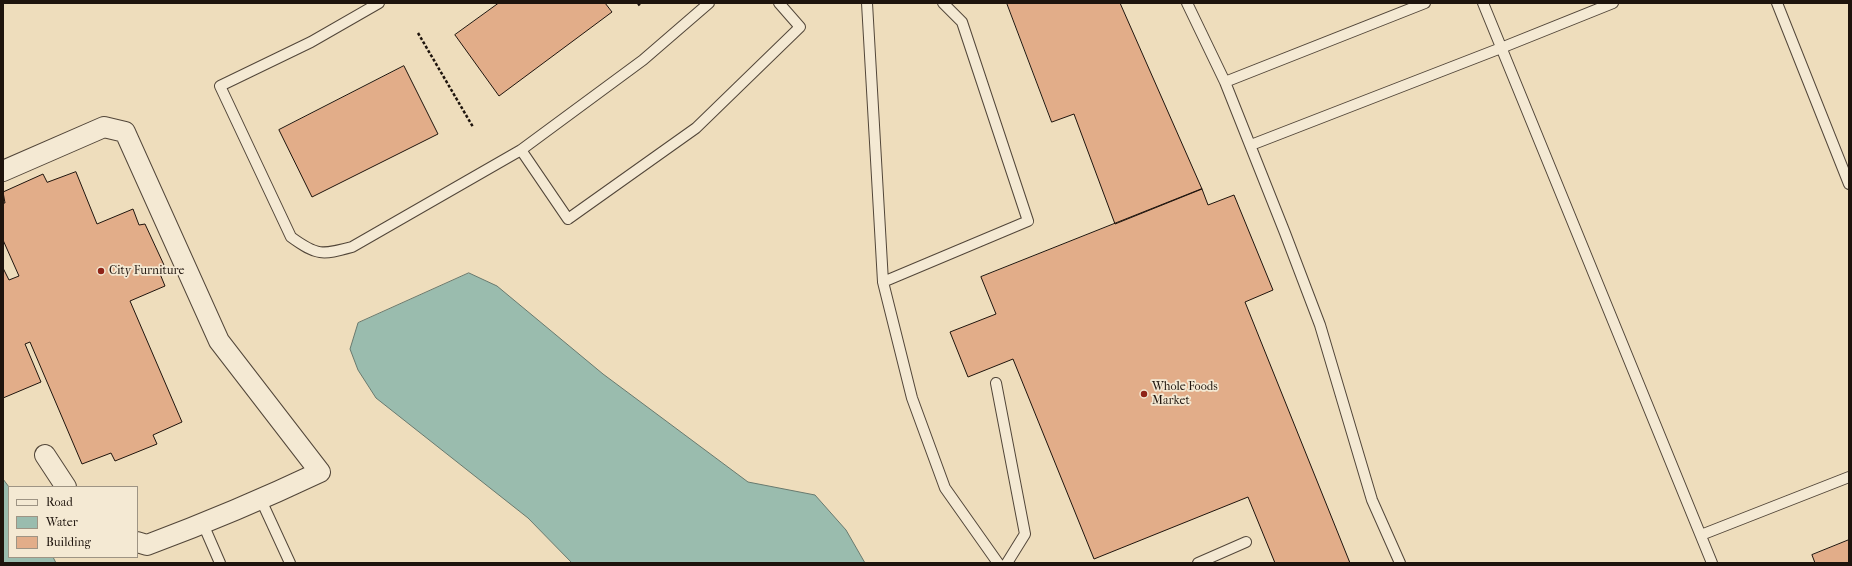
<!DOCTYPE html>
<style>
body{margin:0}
#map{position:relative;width:1852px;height:566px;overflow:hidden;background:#eeddbc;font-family:"IM FELL French Canon",serif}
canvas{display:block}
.frame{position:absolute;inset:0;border:4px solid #1e140d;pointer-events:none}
.legend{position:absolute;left:8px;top:486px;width:130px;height:72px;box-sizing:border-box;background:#f4e9d3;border:1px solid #9e9484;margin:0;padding:5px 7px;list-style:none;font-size:12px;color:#1e140d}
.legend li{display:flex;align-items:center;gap:8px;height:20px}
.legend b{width:20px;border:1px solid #9e9484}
</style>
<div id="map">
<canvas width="1852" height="566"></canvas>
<div class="frame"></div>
<ul class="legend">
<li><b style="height:5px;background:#f4e9d3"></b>Road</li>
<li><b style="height:11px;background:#9abcae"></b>Water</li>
<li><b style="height:11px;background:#e2ad89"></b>Building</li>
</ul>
</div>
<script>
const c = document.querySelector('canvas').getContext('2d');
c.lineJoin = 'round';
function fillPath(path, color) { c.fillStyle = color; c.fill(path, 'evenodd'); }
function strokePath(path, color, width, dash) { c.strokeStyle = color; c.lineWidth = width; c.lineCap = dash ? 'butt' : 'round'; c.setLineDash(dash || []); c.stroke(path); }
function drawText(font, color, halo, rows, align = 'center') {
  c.font = font + ' "IM FELL French Canon",serif'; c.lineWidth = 3.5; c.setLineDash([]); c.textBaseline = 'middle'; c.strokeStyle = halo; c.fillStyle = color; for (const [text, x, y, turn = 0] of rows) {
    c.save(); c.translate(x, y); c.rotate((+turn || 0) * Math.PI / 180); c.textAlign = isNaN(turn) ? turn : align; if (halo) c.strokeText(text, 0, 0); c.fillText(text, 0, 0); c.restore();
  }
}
const water = new Path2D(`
 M469,273L497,286L603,374L748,482L815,495L846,530L865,563H572L528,518L376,398L358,370L350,349L358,323Z
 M3,479L9,487V557H53L56,563H3Z`);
fillPath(water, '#9abcae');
strokePath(water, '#68796e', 1);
const building = new Path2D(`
 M499,3H605L612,12L499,96L455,35Z
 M1007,3H1120L1202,189L1115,224L1074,114L1052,122Z
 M404,66L438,134L312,197L279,130Z
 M76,172L97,224L133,209L139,225L145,224L164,265L158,269L165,286L130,301L182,422L153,435L157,444L115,461L111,453L82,464L30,342L25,344L41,382L3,398V268L9,280L19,276L3,240V203H5L3,192L43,174L47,182Z
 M1202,189L1208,205L1234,195L1273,290L1245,302L1350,563H1275L1248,497L1094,559L1013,359L968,377L950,332L996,314L981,277Z
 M1849,540V563H1815L1812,555Z`);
fillPath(building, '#e2ad89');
strokePath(building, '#1e140d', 1);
const lane = new Path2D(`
 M379,3L311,42L220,86L291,237C317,256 322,255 352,247L521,150L643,60L709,3
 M867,3L883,282L912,398L945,488L998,563
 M1187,3L1225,82L1285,233L1320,325L1372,500L1400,563
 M1483,3L1712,563
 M1777,3L1849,184
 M1225,82L1425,3
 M1251,145L1501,48L1613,3
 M521,150L568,219L696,128L800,27L779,3
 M883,282L1028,221L962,22L943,3
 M996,383L1025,534L1007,563
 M261,500L290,563
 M203,524L220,563
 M1701,535L1849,477
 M1198,563L1246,542`);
const street = new Path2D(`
 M3,171L104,127L125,132L219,341L320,472C263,499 206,523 147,545L137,542
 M45,455L66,487`);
strokePath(lane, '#524639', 12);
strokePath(street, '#524639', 22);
strokePath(new Path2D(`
 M638,3L640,6
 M418,33L473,127`), '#1e140d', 2.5, [3, 2]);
strokePath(lane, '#f4e9d3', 10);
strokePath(street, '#f4e9d3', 20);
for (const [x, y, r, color] of [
 [101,271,4,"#8f2418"],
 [1144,394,4,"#8f2418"]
]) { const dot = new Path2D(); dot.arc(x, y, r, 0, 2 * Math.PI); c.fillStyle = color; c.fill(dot); strokePath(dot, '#f4e9d3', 1.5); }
drawText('12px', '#1e140d', '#f4e9d3', [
 ["City Furniture",109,271],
 ["Whole Foods",1152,387],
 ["Market",1152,401]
], 'left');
</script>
